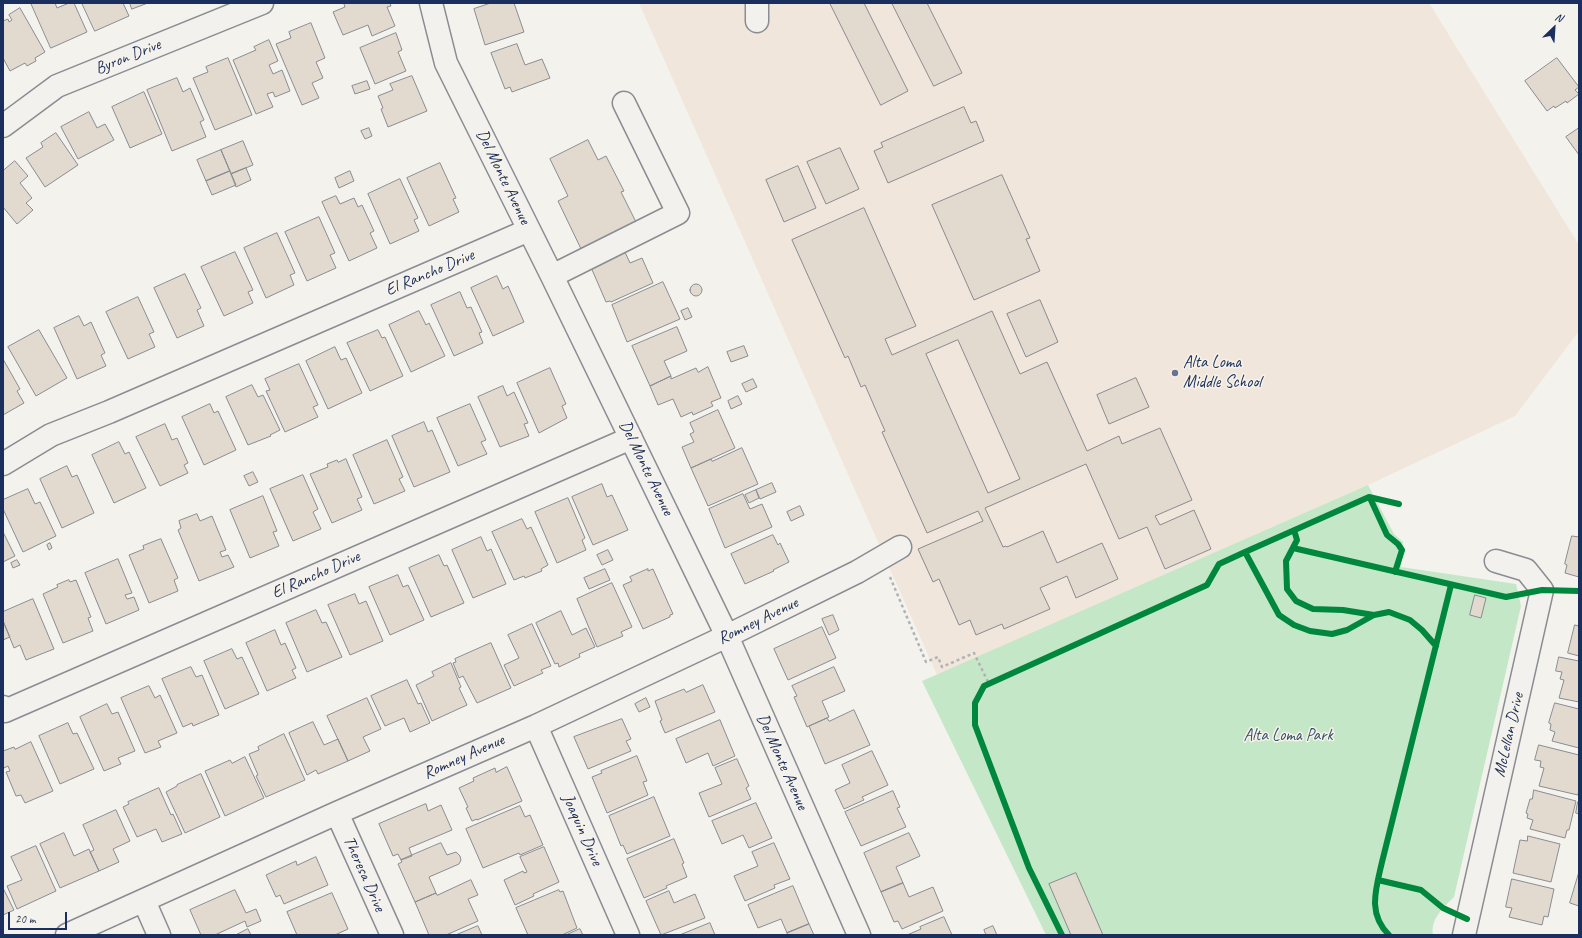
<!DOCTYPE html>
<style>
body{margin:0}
#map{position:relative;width:1582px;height:938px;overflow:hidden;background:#f4f2ec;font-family:Caveat,sans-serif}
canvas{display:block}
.frame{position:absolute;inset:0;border:4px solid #1b2f5e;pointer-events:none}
.north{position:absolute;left:1534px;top:8px;width:40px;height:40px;-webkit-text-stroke:3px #f7f3e8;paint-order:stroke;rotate:25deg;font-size:11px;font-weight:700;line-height:16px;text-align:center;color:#1b2f5e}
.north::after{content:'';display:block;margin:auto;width:14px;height:18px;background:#1b2f5e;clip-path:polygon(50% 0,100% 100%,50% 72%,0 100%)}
.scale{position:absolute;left:8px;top:912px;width:59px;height:18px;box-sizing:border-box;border:2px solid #1b2f5e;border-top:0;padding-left:5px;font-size:12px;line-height:14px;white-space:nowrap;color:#1b2f5e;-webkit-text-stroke:3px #f7f3e8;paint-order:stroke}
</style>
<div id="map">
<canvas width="1582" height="938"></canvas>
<div class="frame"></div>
<div class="north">N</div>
<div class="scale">20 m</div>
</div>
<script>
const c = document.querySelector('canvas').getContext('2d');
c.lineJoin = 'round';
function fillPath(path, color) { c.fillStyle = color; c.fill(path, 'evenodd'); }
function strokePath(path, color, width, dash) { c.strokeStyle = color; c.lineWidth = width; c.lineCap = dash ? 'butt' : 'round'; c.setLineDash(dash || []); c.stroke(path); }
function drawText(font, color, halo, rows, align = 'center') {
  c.font = font + ' Caveat,sans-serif'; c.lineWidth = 3; c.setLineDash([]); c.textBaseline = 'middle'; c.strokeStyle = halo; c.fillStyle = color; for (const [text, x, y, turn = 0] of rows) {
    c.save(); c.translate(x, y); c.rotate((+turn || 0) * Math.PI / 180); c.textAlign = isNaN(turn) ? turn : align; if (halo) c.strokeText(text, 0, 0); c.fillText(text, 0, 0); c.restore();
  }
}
fillPath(new Path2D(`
 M639,3H1429L1579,245V331L1515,416L1368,485L937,675Z`), '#f0e6db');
fillPath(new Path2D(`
 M1368,485L1394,534L1403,542L1401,567L1516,584L1521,606L1454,897C1444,907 1430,919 1433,935H1046L922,681Z`), '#c4e7c7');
const building = new Path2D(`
 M31,3H55L57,8L69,3H74L87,32L51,48Z
 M82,3H123L129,16L95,31Z
 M130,3H148L132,9Z
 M346,3H390L391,6L387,7L395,26L372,36L368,25L343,35L333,12L345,7L344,4Z
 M491,3H514L524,32L485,45L474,9Z
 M830,3H864L908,91L881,105Z
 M892,3H927L962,73L934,86Z
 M20,8L45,52L35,58L36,61L27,66L25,63L10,71L3,58V21L8,19L9,22L12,20L9,15Z
 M311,23L325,58L316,62L323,78L312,83L319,98L302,105L276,44L291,38L289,32Z
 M396,33L402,50L398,52L406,71L375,84L360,48Z
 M269,40L278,61L269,65L273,74L282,70L290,91L275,97L273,92L267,94L273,107L256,114L233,60L256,50L254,47Z
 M517,44L525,65L542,59L550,78L512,92L510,87L505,89L491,53Z
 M228,58L252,115L215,130L193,78L208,72L206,67Z
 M1557,58L1579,87L1575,90L1579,94L1567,103L1566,101L1555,108L1554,106L1547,111L1525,81Z
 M412,76L427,111L388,127L381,109L383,108L378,96L393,90L390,84Z
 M177,78L183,92L190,88L204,120L200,122L206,137L172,151L147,90Z
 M367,81L370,89L355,94L352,86Z
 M144,92L162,134L130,148L112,107Z
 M964,107L971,123L976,121L984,141L888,183L874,151L883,147L881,143Z
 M89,112L97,128L105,124L114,140L78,159L61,127Z
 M369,128L372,136L365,139L361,131Z
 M1579,128V155L1566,137Z
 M56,133L78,165L45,187L26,158L43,147L41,143Z
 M588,140L598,160L606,156L624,191L621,192L638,226L583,253L558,201L568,196L550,159Z
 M243,141L253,165L231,174L221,150Z
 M840,148L859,189L826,204L807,162Z
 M221,150L230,171L206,181L197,160Z
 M15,161L28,176L20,183L32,198L26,203L33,210L17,224L3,207V171Z
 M440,163L456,198L453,199L459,212L429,226L407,178Z
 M798,166L816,208L784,222L766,180Z
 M246,168L251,180L236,187L231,174Z
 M230,171L236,185L212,195L206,181Z
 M350,171L354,181L339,188L335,178Z
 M1002,175L1030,238L1026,239L1040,271L974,300L932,205Z
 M400,179L418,218L414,220L419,231L390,244L368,194Z
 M336,196L340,204L354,198L358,207L362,205L374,231L370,233L377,248L349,261L322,202Z
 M864,208L916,326L885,339L892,355L992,311L1020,374L1047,362L1087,451L1119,436L1122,444L1160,428L1192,500L1155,516L1160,525L1194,510L1211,549L1165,569L1147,527L1119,539L1086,464L985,508L1003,547L1006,546L1007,547L1043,531L1057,563L1102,543L1118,579L1076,598L1067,576L1040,588L1050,609L1004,629L1002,624L976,635L970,620L959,625L939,579L933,582L918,549L983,521L978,511L927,533L882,432L885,431L865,385L861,387L848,356L845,358L792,240ZM958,340L1020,479L988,493L926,354Z
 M319,217L335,253L330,255L336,268L307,281L285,232Z
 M277,233L295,273L290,275L294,285L266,298L244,248Z
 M624,250L630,263L642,258L653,283L611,302L610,301L606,302L590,265Z
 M235,252L253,290L248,292L253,303L224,316L201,267Z
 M185,274L201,308L197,310L204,326L177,338L154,288Z
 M497,276L503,289L508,286L524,322L493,336L471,288Z
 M663,282L680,319L627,342L612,305Z
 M690 290a6 6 0 1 1 12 0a6 6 0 1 1-12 0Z
 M460,292L467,308L471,307L482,332L479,333L483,343L454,356L431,305Z
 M138,297L154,332L149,334L155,347L128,359L106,312Z
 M1040,300L1058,342L1026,357L1007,314Z
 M688,308L692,317L685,320L681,311Z
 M419,311L426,325L429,323L445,356L411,372L389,325Z
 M79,316L84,326L91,322L105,353L101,355L106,366L77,379L54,328Z
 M677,327L687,351L664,361L671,376L650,386L632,346Z
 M39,330L67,378L36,396L8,347Z
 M378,330L382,338L385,337L403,376L370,391L347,343Z
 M744,346L748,356L731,362L727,352Z
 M335,347L341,360L346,358L362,393L328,409L306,361Z
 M3,359L20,389L17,391L24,403L3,415Z
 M299,364L318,405L313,407L318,417L285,432L266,391L270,390L265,379Z
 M708,367L721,398L711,402L713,406L693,415L692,412L681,417L673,399L658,405L650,386L671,376V379L696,368L698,372Z
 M550,368L566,404L562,406L567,418L539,433L517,383Z
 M1136,378L1149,407L1109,424L1097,395Z
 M753,379L757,387L746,392L742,384Z
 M252,385L258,397L263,395L280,430L270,435L271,436L248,445L226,397Z
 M503,386L507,396L514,392L528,423L524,424L529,436L500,447L478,397Z
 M738,396L742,404L731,409L728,401Z
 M210,404L214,413L218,411L236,450L204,465L182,417Z
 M470,404L486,440L481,442L487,454L458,466L437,418Z
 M718,410L735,448L691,468L682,447L694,442L690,434L694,432L690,423Z
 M424,422L428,432L432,430L450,472L414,487L392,436Z
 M165,424L172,440L177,438L188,463L184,465L188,473L160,486L136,437Z
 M387,440L403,477L399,479L405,491L374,504L353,455Z
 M119,442L125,454L129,452L146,488L114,503L92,455Z
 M742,448L758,484L708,506L691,468L711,459L712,461Z
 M346,459L362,497L357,499L362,510L332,523L310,474L328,467L327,464L337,460L338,462Z
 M67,466L72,477L77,475L94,513L62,528L40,479Z
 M253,472L258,482L249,486L244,476Z
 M303,475L318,509L313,512L321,529L293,541L270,489Z
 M772,483L776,492L760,499L756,490Z
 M602,484L607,497L612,495L628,530L593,545L572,497Z
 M28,489L35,504L40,502L56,536L23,552L3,509V500Z
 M756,490L759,498L749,503L745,495Z
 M743,494L750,509L762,504L772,527L725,548L709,509Z
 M263,496L277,531L273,532L279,546L250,558L230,510Z
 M568,498L585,538L582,540L586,550L557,563L535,512Z
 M800,506L804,515L791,521L787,512Z
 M197,514L200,521L212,516L226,550L220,552L222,557L228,555L234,567L199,581L178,530L181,528L179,521Z
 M522,519L527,529L531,527L548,565L541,569L542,571L525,578L524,576L514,580L492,532Z
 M3,532L15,556L3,562Z
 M773,535L778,545L780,543L789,562L773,570L774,571L745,584L731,554Z
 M1572,536L1579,537V577L1565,573L1567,565L1565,564Z
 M481,537L487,551L491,549L506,584L473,598L452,550Z
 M161,539L178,578L174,580L178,591L149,603L129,555L144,549L143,546Z
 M50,543L52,548L49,550L47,545Z
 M608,550L613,560L602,565L597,555Z
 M439,555L444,566L447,565L464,603L431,617L409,568Z
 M118,559L132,593L125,595L127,599L134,597L139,610L106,624L85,573Z
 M17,560L20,565L13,568L11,563Z
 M605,569L610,580L589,589L584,578Z
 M648,569V571L653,569L673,614L670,615V617L643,629L623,585L632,581L630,577Z
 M398,575L403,587L408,585L424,620L390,635L369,587Z
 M69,580L70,582L76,580L91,617L88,618L93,631L63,643L43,594L58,587L57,585Z
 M612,583L632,627L621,632L623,636L597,647L577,599Z
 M355,594L359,604L366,601L383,641L350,655L328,605Z
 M1475,595L1486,598L1481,618L1470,615Z
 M33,599L54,649L26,660L20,645L14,648L3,621V612Z
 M316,610L322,623L326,622L342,657L307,672L286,623Z
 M561,611L572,635L586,628L595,647L579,654L580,657L559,667L558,663L555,664L536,623Z
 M833,615L839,630L829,635L822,619Z
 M3,621L10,637L3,640Z
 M532,624L551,666L541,670L543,673L514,686L504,665L519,658L508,635Z
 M1575,625L1579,626V656L1568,653Z
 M822,627L836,658L788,680L774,649Z
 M275,630L281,645L285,643L296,668L292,670L296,678L267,691L246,643Z
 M491,643L511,688L477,703L463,676L459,678L453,663L456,662L455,659Z
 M232,649L237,659L242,657L259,694L225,709L204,661Z
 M1559,657L1579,661V702L1559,698L1564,680L1560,679L1562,672L1556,671Z
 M451,663L461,687L459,688L467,705L432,721L416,685L434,676L432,672Z
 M191,667L196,677L202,675L219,715L193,726L192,723L183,727L162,679Z
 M834,667L845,691L822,701L829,717L807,727L794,697L797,696L792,686Z
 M407,680L418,704L421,703L430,723L410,732L404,718L385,726L371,696Z
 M703,685L715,712L665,733L660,721L662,720L655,701L684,689L686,692Z
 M149,686L155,698L160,695L177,733L158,741L161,747L145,753L121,698Z
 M367,698L381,729L363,737L370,751L348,761L327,716Z
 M646,698L650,707L639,712L635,704Z
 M1555,703L1579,709V748L1552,741L1555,732L1550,730L1551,724L1549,723Z
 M107,704L112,714L118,712L135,751L118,758L121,764L104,771L80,717Z
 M854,710L870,745L825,764L809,726L827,718L829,721Z
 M622,719L631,739L626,741L631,751L588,769L574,737Z
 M720,720L735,756L713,766L708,753L686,763L676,739Z
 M313,722L324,745L338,739L348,761L318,774L316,770L307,775L289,733Z
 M68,723L73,734L77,733L94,769L60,784L39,736Z
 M284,734L305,780L266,797L256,776L258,775L249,754L259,750L258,747Z
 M31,742L53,791L25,803L21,795L16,796L6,772L10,771L8,766L4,768L3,766V751L14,747L15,749Z
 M1539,745L1579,755V789L1578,795L1539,786L1544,768L1540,767L1541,761L1535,760Z
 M872,751L888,785L862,797L864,800L844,809L835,790L850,783L842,765Z
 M637,756L647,781L643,782L648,795L607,813L592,777L602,773L601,771Z
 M245,757L264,798L225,816L205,771L230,760L232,763Z
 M737,759L749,786L746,788L751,799L709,817L699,793L722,784L715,768Z
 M507,767L522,801L477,820V819L472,821L466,808L468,807L459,788L474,781L473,778L495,768L496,772Z
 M201,774L220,817L185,833L166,792L177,786V785Z
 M159,788L171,815L173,814L182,834L162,842L156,829L137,837L123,807L129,804L128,802Z
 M1534,790L1576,801L1569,830H1567L1565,838L1530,829L1533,820L1527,818L1528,814L1526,813L1530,799H1532Z
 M893,791L900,807L897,808L906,827L861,846L845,812Z
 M654,797L670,836L627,854L623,845L621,846L609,816Z
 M1578,802H1579V814L1576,813Z
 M756,803L772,838L749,848L743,835L722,844L712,821Z
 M426,804L428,811L441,805L452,830L409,848L412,856L401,860L398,854L393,856L379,824Z
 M520,806L525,817L530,815L543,845L520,855L519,853L483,868L466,829Z
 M116,810L130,841L113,849L119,862L99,871L90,852L94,850L83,825Z
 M64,833L74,856L89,849L99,871L60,888L40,844Z
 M909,833L920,856L896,867L903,883L881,892L864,853Z
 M1528,836L1560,844L1551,882L1513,873L1520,840L1527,841Z
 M674,839L684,863L682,864L687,877L666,886L667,888L644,898L627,859Z
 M441,843L447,855L456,852L460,856L461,860L459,864L429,877L436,893L415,902L398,864L402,862L401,860Z
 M774,843L790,879L774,885L775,888L745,901L734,876L758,866L752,852Z
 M36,846L56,891L17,909L7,886L22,880L11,857Z
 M544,847L559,882L533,894L534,896L515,905L504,880L523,871L524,873L527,872L520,857Z
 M316,857L328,885L284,904L280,895L276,897L266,875L296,861L297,865Z
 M1579,872V906L1570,903Z
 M1076,873L1103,935H1071L1049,884Z
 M1512,879L1554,889L1548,917L1544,916L1542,925L1509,917L1512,908L1506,907Z
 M471,880L478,895L468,899L478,921L446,935H429L415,902L436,893L437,895Z
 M903,883L909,897L933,887L943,911L902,929L898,921L894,922L881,892Z
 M793,886L809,924L787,933L781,919L758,928L748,905Z
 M3,888L14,910L3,915Z
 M235,890L246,913L256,909L261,921L247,927L245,921L215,935H201L190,910Z
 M559,890L560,892L563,891L577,928L562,935H528L516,908Z
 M669,891L674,903L695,894L705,918L661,935L646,901Z
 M332,893L348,929L335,935H297L287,912Z
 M944,917L952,935H907L921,929L920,927Z
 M710,923L715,935H680Z
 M809,924L814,935H788L787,933Z
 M478,926L482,935H456Z
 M993,926L997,935H986L984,930Z
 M248,929L251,935H236Z
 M580,929L583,935H566Z`);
fillPath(building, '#e2d9cf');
strokePath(building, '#898c92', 1);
const minor = new Path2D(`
 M431,3L446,63L552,276L727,636L859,935
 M757,21V3
 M3,126L57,86L262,3
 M552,276L678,213L624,103
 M3,464L51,435L109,412L529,230
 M3,707L5,711L631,438
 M536,726L628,935
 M337,813L392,935
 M144,901L159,935
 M67,935L337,813L536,726L727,636L857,572L900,547
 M1464,935L1542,590L1526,570L1496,561`);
strokePath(minor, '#898c92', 25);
strokePath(new Path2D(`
 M890,577L926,662L938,657L942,667L974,653L989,684`), '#b1b2b5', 2.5, [3, 3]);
strokePath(minor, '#f2f1ed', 22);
strokePath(new Path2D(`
 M1370,498L1387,535L1398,544L1402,550L1395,572
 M1399,504L1369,497L1245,552L1279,615L1294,625L1310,631L1332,634L1347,630L1374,615L1389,612L1410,620L1422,630L1436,646
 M1294,530L1297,540L1286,561L1287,589L1296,601L1313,609L1343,610L1374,615
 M1293,548L1506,597L1542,590L1579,591
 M1378,880L1421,890L1443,908L1467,919
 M1062,935L1029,868L975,725V703L984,686L1207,585L1219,564L1245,552
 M1389,935C1367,913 1376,889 1382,862L1451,585`), '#00873e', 6);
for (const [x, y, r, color] of [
 [1175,373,4,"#677390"]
]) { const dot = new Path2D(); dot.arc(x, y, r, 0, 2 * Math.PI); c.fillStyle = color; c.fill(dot); strokePath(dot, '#f7f3e8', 1.5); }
drawText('17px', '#1b2f5e', '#f7f3e8', [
 ["Byron Drive",128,57,-22],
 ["Del Monte Avenue",503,177,64],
 ["El Rancho Drive",430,273,-23],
 ["Del Monte Avenue",646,468,64],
 ["El Rancho Drive",316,575,-24],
 ["Romney Avenue",758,621,-26],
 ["McLellan Drive",1509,735,-77],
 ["Romney Avenue",464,757,-24],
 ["Del Monte Avenue",782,762,66],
 ["Joaquin Drive",582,830,66],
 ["Theresa Drive",364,874,66]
]);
drawText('17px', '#1b2f5e', '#f7f3e8', [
 ["Alta Loma",1183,363],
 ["Middle School",1183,383]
], 'left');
drawText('17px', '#35526d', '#f7f3e8', [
 ["Alta Loma Park",1288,736]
]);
</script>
